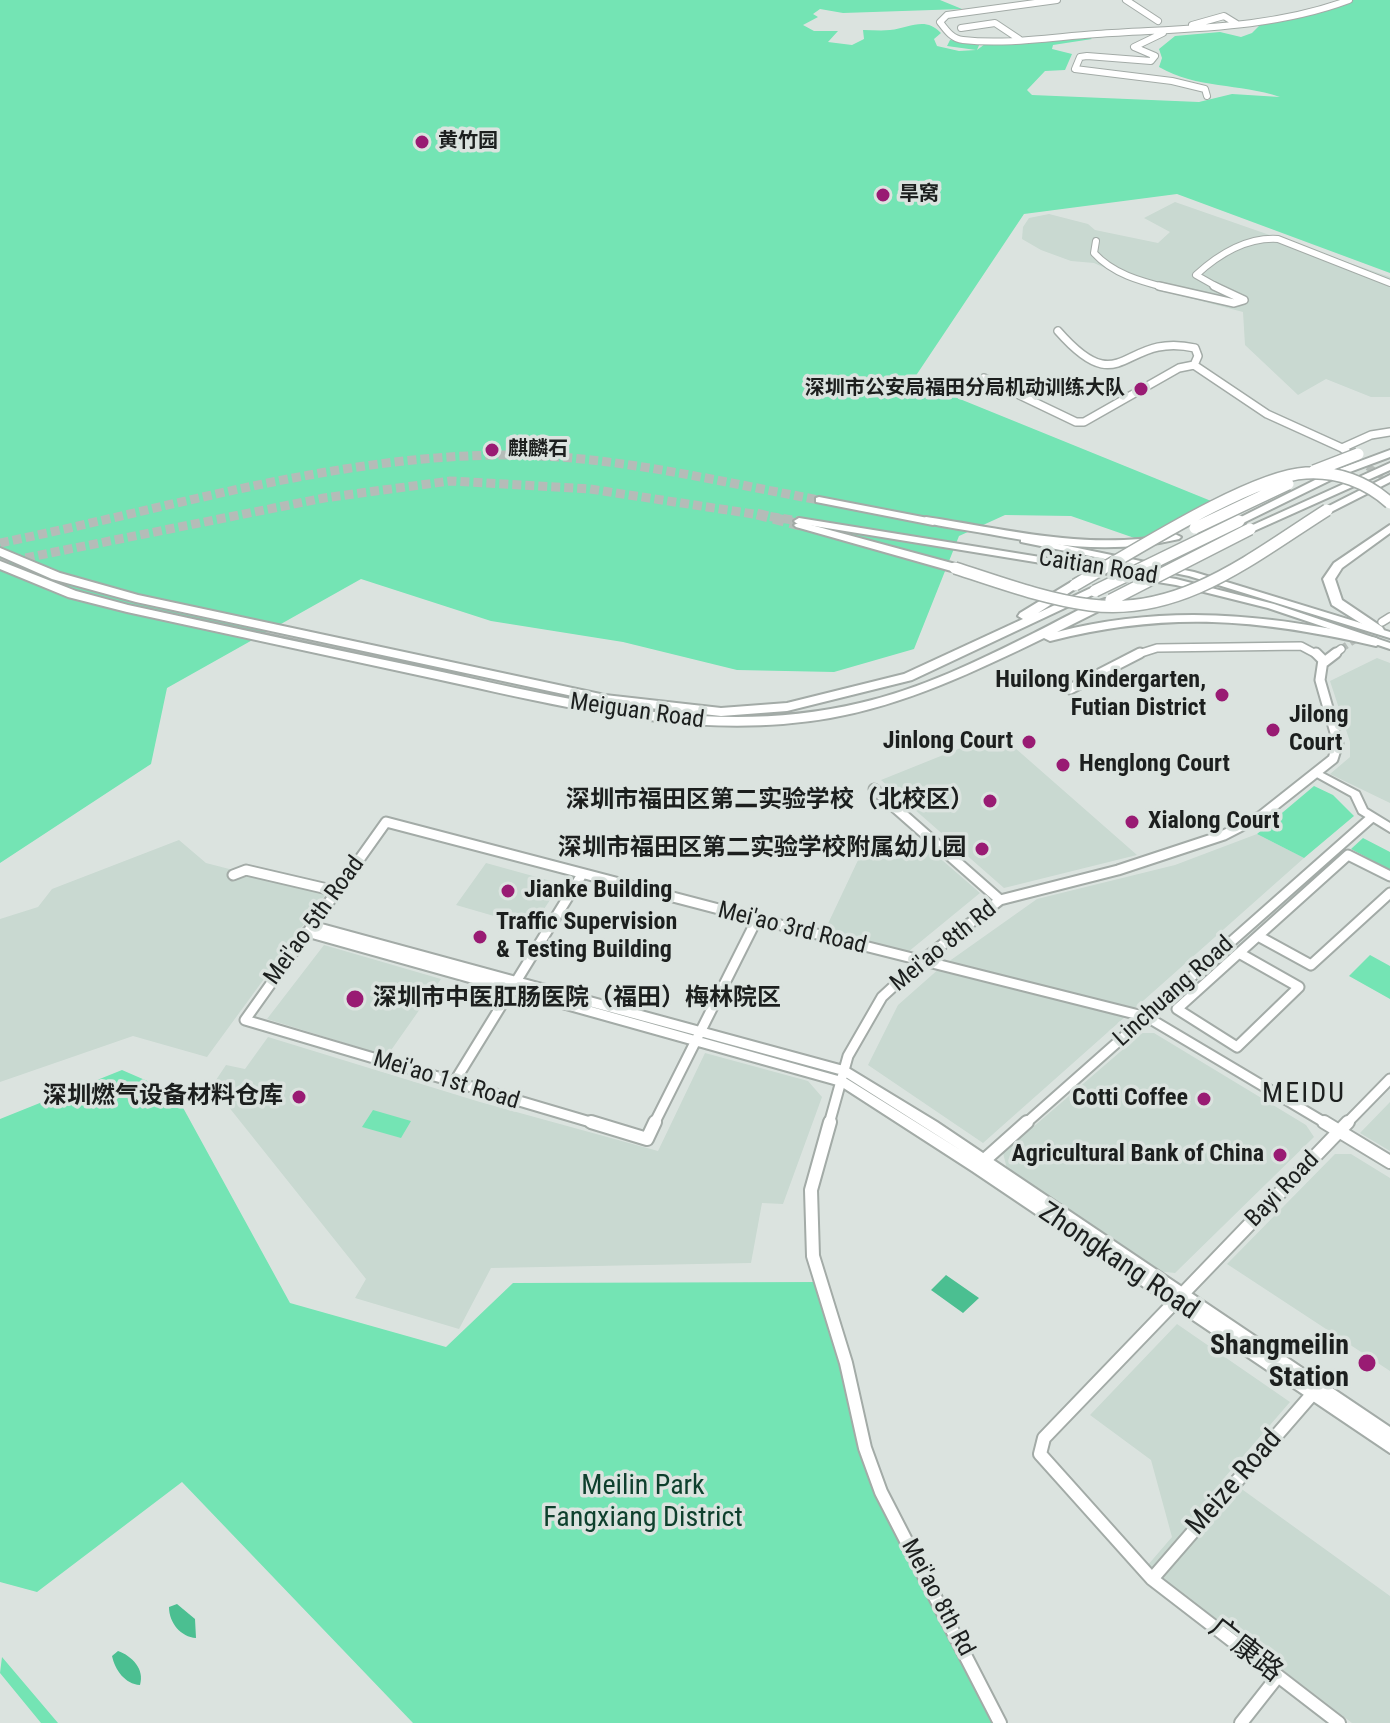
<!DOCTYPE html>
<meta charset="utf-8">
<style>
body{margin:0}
canvas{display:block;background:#dbe3df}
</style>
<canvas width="1390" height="1723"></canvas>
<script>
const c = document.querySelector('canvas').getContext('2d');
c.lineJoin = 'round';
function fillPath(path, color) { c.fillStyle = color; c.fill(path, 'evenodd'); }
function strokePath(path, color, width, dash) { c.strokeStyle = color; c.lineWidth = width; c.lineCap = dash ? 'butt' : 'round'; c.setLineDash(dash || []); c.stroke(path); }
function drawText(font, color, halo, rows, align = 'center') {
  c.font = font + ' "Roboto Condensed","Noto Sans SC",sans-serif'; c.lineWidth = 7; c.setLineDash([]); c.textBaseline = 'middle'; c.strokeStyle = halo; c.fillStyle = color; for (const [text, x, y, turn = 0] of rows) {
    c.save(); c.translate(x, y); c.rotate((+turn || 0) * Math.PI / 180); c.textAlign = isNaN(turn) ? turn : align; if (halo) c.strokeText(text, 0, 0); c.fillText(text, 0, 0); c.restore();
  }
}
fillPath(new Path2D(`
 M1175,202L1390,277V397H1371L1326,379L1298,395L1245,345L1243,312L1148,287L1094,263L1071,261L1041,250L1022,239L1023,227L1029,218L1049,214L1088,224L1095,230L1158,243L1170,232L1144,218Z
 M1377,658L1390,663V803L1330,774L1350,757V742L1330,681Z
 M998,733L1137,855L1004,888L881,780Z
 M912,834L980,893L908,952L825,930L859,858Z
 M1257,834L1304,858L983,1143L868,1065L898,1005L941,967L1037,899L1175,865Z
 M179,840L206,863L326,894L207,1057L133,1036L0,1082V919L38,907L52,889Z
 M486,863L551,881L556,891L532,927L456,905Z
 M324,945L441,979L387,1056L267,1019Z
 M1142,1033H1154L1306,1125L1314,1137L1175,1273L1156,1271L1007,1169L1003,1153Z
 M268,1037L480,1102L658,1151L705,1053L808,1081L822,1097L783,1204L762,1203L751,1263L491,1268L459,1329L355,1298L366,1279L212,1086L226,1065L245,1069Z
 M1390,1102V1151L1360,1133Z
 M1335,1154H1351L1390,1178V1371L1227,1264Z
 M1177,1324L1290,1402L1225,1477L1390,1596V1723H1352L1147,1566L1172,1537L1151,1460L1090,1415Z`), '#c9d9d1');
fillPath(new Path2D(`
 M0,0H940L962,9L843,13L820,9L813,14L818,17L803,25L814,31H838L828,42L852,45L864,39L863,30C872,30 881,31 890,30C910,28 925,16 941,33L934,39L937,46L959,51L976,50L947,46L950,40L980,43L977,50L985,44L1086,35L1092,39L1053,45L1052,49L1072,54L1065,70L1045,71L1027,90L1032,95L1199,102L1232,94L1280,97C1239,83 1197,89 1159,67L1162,58L1159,49L1175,36L1220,32L1241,37L1252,33L1260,25L1308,15L1353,0H1390V273L1177,194L1024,214L913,380L1221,505L1146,542L1071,516L1005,515L959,536L914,649L834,672L737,670L623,642L491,621L361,579L167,688L151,764L0,863Z
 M1314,786L1333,795L1354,816L1304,858L1257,834Z
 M1363,838L1390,852V870L1351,849Z
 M1370,955L1390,966V999L1349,976Z
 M122,1070L175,1093L290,1303L446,1347L513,1283L820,1282L865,1448L1000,1723H413L182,1482L37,1592L0,1582V1119Z
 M373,1110L411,1121L401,1138L362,1127Z
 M2,1657L58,1723H41L0,1673Z`), '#74e4b4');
fillPath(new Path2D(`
 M946,1275L979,1298L963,1313L931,1290Z
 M177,1604L195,1619L196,1638C181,1637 169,1623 169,1607Z
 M118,1651C132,1656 145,1669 140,1685C125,1684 115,1670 112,1656Z`), '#4bbf91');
strokePath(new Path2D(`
 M1349,455L1390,481
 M1341,649L1382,622`), '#b5bcb8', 7, [7, 4]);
strokePath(new Path2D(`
 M0,543C167,509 336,455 507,455C612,455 716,481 819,500
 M0,563L324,498L450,481L590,489L799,521`), '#b5bcb8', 9, [9, 4]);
strokePath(new Path2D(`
 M757,514L800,525`), '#b5bcb8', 11, [11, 6]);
const minorFar3 = new Path2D(`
 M1057,0L947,15L940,22C946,30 952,39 963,40C1006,45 1053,37 1097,34C1181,28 1269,30 1349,0
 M1126,0L1158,21
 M1192,25L1224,16L1237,24
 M961,28L995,23L1019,39
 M1163,33L1134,47L1155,56L1151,61L1087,56L1080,57L1075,69L1172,81L1205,89L1207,96
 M1096,241L1094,253C1113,274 1140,281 1167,288
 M1219,288L1196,275C1219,254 1247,237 1278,239L1390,283`);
const minorFar2 = new Path2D(`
 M1159,286L1234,303L1244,300L1214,286
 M1058,331C1123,405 1122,331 1195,348L1198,356L1194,365
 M984,378L1076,422H1084L1179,368L1194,365L1267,414L1342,448
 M1347,452L1342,448L1371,435L1390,432
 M1382,622L1390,617
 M1135,655L1157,648L1301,646L1318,655
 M1333,655L1341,649`);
const minorFar1 = new Path2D(`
 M1323,663L1336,653
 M1070,689L1140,653
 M874,789L1000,900
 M233,875L246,870L336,891
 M757,919L1147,1017L1327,1124
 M312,926L845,1071
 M307,932L843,1082
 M1258,936L1311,965L1390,893
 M1239,953L1299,987L1237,1047L1177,1009Z
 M1239,953L1348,855L1390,876
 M453,1084L581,876
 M597,1124L245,1020L386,822L757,919
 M654,1124L757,919
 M829,1124L848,1056L882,997L920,962L1000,900L1118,870L1224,835L1261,816L1333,759L1338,743L1320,680L1323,660L1316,653
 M1025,1124L1371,818
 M1346,1124L1390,1079`);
const minor = new Path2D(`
 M591,1122L647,1139L655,1122
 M830,1122L811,1190L813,1256L846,1363L865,1448L881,1492L1000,1723
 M1324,1122L1390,1162
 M980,1164L1027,1122
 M1152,1579L1315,1391
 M1241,1723L1278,1676
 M1339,1723L1152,1579L1040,1454L1044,1438L1348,1122`);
const major = new Path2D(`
 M819,497L933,519L938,522L933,525L816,502V498Z
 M799,518L1176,579L1274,604L1390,643V649L1268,608L1176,585L796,523L794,521Z
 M1024,537L1194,572L1390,632V638L1189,576L1021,542V538Z
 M1317,770L1359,792L1367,809L1390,823V832L1359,813L1351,796L1313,775L1312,773Z
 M845,1066L937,1122L1390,1427V1453L972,1171L839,1085L837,1082L839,1079H847L962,1151L841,1074L839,1071L841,1068Z`);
const highway = new Path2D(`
 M1390,450V457L1339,476L1243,523L1239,524L1233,521L1331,472Z
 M1390,463V470L1254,531L1250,532L1244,529Z
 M1390,475V482L1331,512L1327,513L1321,510Z
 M926,517C1012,530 1088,551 1175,534L1181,537L1179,539C1115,554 1053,546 989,534C967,530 944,527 922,522L920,520Z
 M800,522L959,565L961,568L955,572L796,527L794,525Z
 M1390,525V533L1342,568L1335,579L1342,600L1382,627L1384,630L1382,633L1378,634L1332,605L1323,579L1334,563Z
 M0,548L60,573L138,595L605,695L721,708L787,703L904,674L1023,619L1018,616L1020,613L1071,582H1079L1081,585L1038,613L1091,588L1095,587L1101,591L912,680L787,711L721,716L605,703L136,602L52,579L0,556Z
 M0,561L76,591L128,605C232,628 337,650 442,672C580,702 719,737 860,703C921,689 978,661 1034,633C1057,622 1081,607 1105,599L1109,600L1111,603L1109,606L1057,632C1167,604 1266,614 1376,638L1382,642L1376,646C1258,619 1169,611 1050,641L1044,638C976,671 905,705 830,718C698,741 569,708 441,680C336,657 231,635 127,612L68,597L0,569Z`);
strokePath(minorFar3, '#a3aba7', 8);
strokePath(minorFar2, '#a3aba7', 10);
strokePath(minorFar1, '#a3aba7', 13);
strokePath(minor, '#a3aba7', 16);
strokePath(major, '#a3aba7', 4);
strokePath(highway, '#a3aba7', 4);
strokePath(minorFar3, '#fff', 6);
strokePath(minorFar2, '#fff', 7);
strokePath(minorFar1, '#fff', 9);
strokePath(minor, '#fff', 12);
fillPath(major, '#fff');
fillPath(highway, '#fff');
const highwayBridge = new Path2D(`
 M1314,471L1358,454
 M1195,528L1288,484
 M955,568C999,582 1044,599 1090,605C1182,617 1254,556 1327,510
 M1075,585C1128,555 1250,476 1306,473C1337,471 1367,482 1390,503
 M1095,591L1239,521
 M1111,600L1250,529`);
strokePath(highwayBridge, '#a3aba7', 14, []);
strokePath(highwayBridge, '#fff', 11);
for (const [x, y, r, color] of [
 [422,142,8,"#991b73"],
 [883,195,8,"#991b73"],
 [1141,389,8,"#991b73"],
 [492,450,8,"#991b73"],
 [1222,695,8,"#991b73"],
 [1273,730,8,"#991b73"],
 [1029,742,8,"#991b73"],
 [1063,765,8,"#991b73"],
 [990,801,8,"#991b73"],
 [1132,822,8,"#991b73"],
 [982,849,8,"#991b73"],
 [508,891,8,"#991b73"],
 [480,937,8,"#991b73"],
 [355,999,10,"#991b73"],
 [299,1097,8,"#991b73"],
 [1204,1099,8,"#991b73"],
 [1280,1155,8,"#991b73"],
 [1367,1363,10,"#991b73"]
]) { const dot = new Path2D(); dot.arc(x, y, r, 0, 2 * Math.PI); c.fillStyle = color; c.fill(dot); strokePath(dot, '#dbe3df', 3); }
drawText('bold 20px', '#1c1f1e', '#dbe3df', [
 ["黄竹园",438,142],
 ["旱窝",899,195],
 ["深圳市公安局福田分局机动训练大队",1125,389,"right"],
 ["麒麟石",508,450]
], 'left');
drawText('24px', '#1c1f1e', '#dbe3df', [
 ["Caitian Road",1098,568,9],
 ["Meiguan Road",637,712,8],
 ["Mei'ao 5th Road",315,921,-54],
 ["Mei'ao 3rd Road",792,929,14],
 ["Mei'ao 8th Rd",944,947,-39],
 ["Linchuang Road",1174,992,-42],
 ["Mei'ao 1st Road",446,1081,17],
 ["Bayi Road",1283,1190,-46],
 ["Mei'ao 8th Rd",937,1598,62]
]);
drawText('bold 24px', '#1c1f1e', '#dbe3df', [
 ["Huilong Kindergarten,",1206,681],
 ["Futian District",1206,709],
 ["Jilong",1289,716,"left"],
 ["Court",1289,744,"left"],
 ["Jinlong Court",1013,742],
 ["Henglong Court",1079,765,"left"],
 ["深圳市福田区第二实验学校（北校区）",974,801],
 ["Xialong Court",1148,822,"left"],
 ["深圳市福田区第二实验学校附属幼儿园",966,849],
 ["Jianke Building",524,891,"left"],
 ["Traffic Supervision",496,923,"left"],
 ["& Testing Building",496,951,"left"],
 ["深圳市中医肛肠医院（福田）梅林院区",373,999,"left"],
 ["深圳燃气设备材料仓库",283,1097],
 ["Cotti Coffee",1188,1099],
 ["Agricultural Bank of China",1264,1155]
], 'right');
c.letterSpacing = '2px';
drawText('28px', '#1c1f1e', '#dbe3df', [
 ["MEIDU",1304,1095]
]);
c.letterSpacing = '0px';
drawText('28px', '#1c1f1e', '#dbe3df', [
 ["Zhongkang Road",1118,1262,34],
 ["Meize Road",1235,1483,-49],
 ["广康路",1245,1651,38]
]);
drawText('bold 28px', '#1c1f1e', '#dbe3df', [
 ["Shangmeilin",1349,1347],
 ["Station",1349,1379]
], 'right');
drawText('28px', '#0e402d', '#dbe3df', [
 ["Meilin Park",643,1487],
 ["Fangxiang District",643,1519]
]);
</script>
